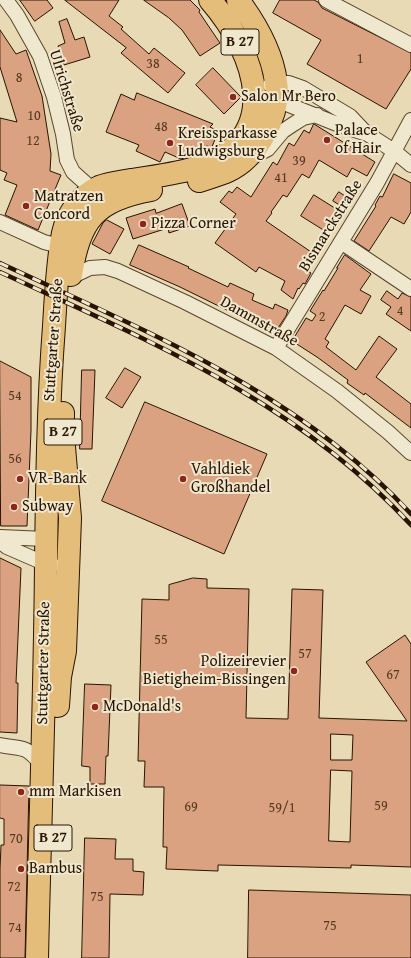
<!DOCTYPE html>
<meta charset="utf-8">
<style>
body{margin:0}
canvas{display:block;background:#e7dab4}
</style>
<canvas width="411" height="958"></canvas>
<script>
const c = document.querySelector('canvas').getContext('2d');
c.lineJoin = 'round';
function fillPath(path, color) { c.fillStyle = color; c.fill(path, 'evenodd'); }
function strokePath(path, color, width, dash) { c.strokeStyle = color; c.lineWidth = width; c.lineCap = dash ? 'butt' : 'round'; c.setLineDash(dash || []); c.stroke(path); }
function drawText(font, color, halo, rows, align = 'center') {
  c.font = font + ' "Gentium Book Plus",serif'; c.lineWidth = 4; c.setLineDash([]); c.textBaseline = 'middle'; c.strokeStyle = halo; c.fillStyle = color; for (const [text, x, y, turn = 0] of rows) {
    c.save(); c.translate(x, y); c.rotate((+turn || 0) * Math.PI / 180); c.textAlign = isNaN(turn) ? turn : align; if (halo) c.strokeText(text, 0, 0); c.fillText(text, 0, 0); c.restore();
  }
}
const building = new Path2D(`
 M20,0H47L53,8L35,21Z
 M65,0H119L109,16L123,27L121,29L149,54L154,48L185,73L168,93L121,53L126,48Z
 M144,0H190L200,10L199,12L220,43L200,56L182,30L169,18Z
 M280,0H314L318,2L322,8L411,53V69L386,109L307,64L321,40L273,13Z
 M67,19L75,40L84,37L90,57L64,65L58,46L65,43L59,22Z
 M0,30L16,54L26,50L42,96L51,154L50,171L61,175L38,230L5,215L17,185L4,180L7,173L0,170V118L17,122L0,67Z
 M213,68L241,97L224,114L196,85Z
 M137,93L213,124L210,127L218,131L212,147L206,146L204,150L197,153L188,150L184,158L181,159L165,152L160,162L136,151L139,145L106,132L121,94L134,100Z
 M314,124L375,162L367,176L352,168L347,177L319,160L309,178L302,174L287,197L283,195L271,212L272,213L266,221L314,254L305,267L310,270L309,272L311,273L305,284L303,283L299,289L298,288L293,299L281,290L285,281L259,267L256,272L215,243L236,214L220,202L229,191L232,193L237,187L251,197L273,162L277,165L289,143L294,146L304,130L309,133Z
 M394,174L411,183V212L404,224L391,217L369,251L354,241L376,206L375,205L380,196L382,197Z
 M339,192L351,200L346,209L333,201Z
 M314,195L338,210L325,231L301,216Z
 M182,204L190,226L169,233L168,228L133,239L126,218L155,209L156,213Z
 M107,220L124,229L110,254L92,244L103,223Z
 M139,245L189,267L188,268L228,287L230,283L254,294L252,300L273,309L275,304L288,310L286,316L276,331L244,316L243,318L180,287L130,265Z
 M345,255L371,274L360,290L371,296L361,314L345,305L325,339L329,342L326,347L356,370L379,336L397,349L376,377L411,404V428L365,393L364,395L347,383L348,380L317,357L292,341L306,318L312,321L316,315L310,311L323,290L324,291L338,268H337Z
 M387,291L398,299L402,293L411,297V331L386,314L391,307L381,300Z
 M0,361L31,377V430L27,526H1Z
 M125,368L141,377L122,408L106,398Z
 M82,370H95L92,449H80Z
 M145,402L267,454L224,554L102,501Z
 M0,558L21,568L16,683H18L17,733L0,732Z
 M193,578L207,579V588L249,589L246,718L288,719L292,589L323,590L319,718L407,721L366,662L405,635L411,644V867L351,865V868L218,865V871L166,869L167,847H163L164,787H144L145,761H138L142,599L169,600V585ZM331,734L353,735L352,760H331ZM331,770L352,771L350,842L329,841Z
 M85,684L111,685L108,756H106L105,784H90V767L82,766Z
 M0,785L29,786L25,958H0V869L1,845H4V819L0,818Z
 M85,838L116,839L115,859H133V871L144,872L143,895L110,894L109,958H82Z
 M249,890L411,895V958H248Z`);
fillPath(building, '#daa280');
strokePath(building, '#291400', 1);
const street = new Path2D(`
 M6,0L17,15L40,56L54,97L63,134L67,160L73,172L93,190
 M326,0L411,45
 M270,85L277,83H289L303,88L350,116L366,133L394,151L411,165
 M269,97L342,126L364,133
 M252,157L268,149L283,131L292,125L303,118L317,115
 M0,222L44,242L67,248
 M341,242L411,289
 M71,277L90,268L105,267L118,271L185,302L276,348L337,391L388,432L411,453
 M276,348L377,183L411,120
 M0,537L46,539
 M0,542L7,547L46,564L53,565
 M0,745C25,750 24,744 42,765`);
const primary = new Path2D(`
 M199,181C208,178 219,175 228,171C257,158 281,114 276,82C272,52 256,24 238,0
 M71,275C79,219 96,200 151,190
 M58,706L60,677L65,651L69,546L70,518L63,435V413
 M37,958C40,826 45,694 46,562C47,484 48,405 54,326C56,295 57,264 63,233C67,214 80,196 99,187C109,183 120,182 131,180C152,177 175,174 195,168C286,140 257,54 210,0`);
strokePath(street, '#58462d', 16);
strokePath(primary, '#291400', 24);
strokePath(street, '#efe7ce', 14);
strokePath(primary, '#e4bd7a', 22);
const rail = new Path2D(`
 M0,263C145,331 300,393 411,514
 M0,272C149,341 297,401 411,525`);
strokePath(rail, '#291400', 4.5);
strokePath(rail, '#efe7ce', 3, [9]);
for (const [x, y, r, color] of [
 [233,97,4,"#8f2418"],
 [327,140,4,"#8f2418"],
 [170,143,4,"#8f2418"],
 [26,206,4,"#8f2418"],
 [143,224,4,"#8f2418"],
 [20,479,4,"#8f2418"],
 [183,479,4,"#8f2418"],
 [14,507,4,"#8f2418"],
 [294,671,4,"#8f2418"],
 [95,707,4,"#8f2418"],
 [21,792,4,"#8f2418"],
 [21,869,4,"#8f2418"]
]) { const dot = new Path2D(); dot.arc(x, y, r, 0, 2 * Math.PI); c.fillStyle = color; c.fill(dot); strokePath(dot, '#efe7ce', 1.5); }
drawText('14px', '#553820', null, [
 ["1",360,59],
 ["38",153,64],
 ["8",19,78],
 ["10",34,116],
 ["48",161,127],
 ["12",33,141],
 ["39",299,161],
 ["41",281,178],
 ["4",400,311],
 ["2",322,317],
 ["54",15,396],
 ["56",15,459],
 ["55",161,640],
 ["57",305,654],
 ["67",393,675],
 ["59",381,806],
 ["69",191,807],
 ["59/1",282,808],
 ["70",16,839],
 ["72",14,887],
 ["75",97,897],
 ["75",330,926],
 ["74",15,928]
]);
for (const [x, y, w] of [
 [240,42,38],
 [63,432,38],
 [53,838,38]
]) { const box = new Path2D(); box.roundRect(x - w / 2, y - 13, w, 26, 3); c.fillStyle = '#efe7ce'; c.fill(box); strokePath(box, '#291400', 1); }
drawText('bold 15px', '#291400', null, [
 ["B 27",240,42],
 ["B 27",63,432],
 ["B 27",53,838]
]);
drawText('16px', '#291400', '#efe7ce', [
 ["Ulrichstraße",66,91,73],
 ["Bismarckstraße",331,226,-58],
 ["Dammstraße",259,322,29],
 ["Stuttgarter Straße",54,340,-86],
 ["Stuttgarter Straße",44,663,-89]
]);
drawText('16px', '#291400', '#efe7ce', [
 ["Salon Mr Bero",241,97],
 ["Palace",335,131],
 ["of Hair",335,149],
 ["Kreissparkasse",178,134],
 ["Ludwigsburg",178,152],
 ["Matratzen",34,197],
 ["Concord",34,215],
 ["Pizza Corner",151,224],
 ["Vahldiek",191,470],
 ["Großhandel",191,488],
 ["VR-Bank",28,479],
 ["Subway",22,507],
 ["Polizeirevier",286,662,"right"],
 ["Bietigheim-Bissingen",286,680,"right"],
 ["McDonald's",103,707],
 ["mm Markisen",29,792],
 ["Bambus",29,869]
], 'left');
</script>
